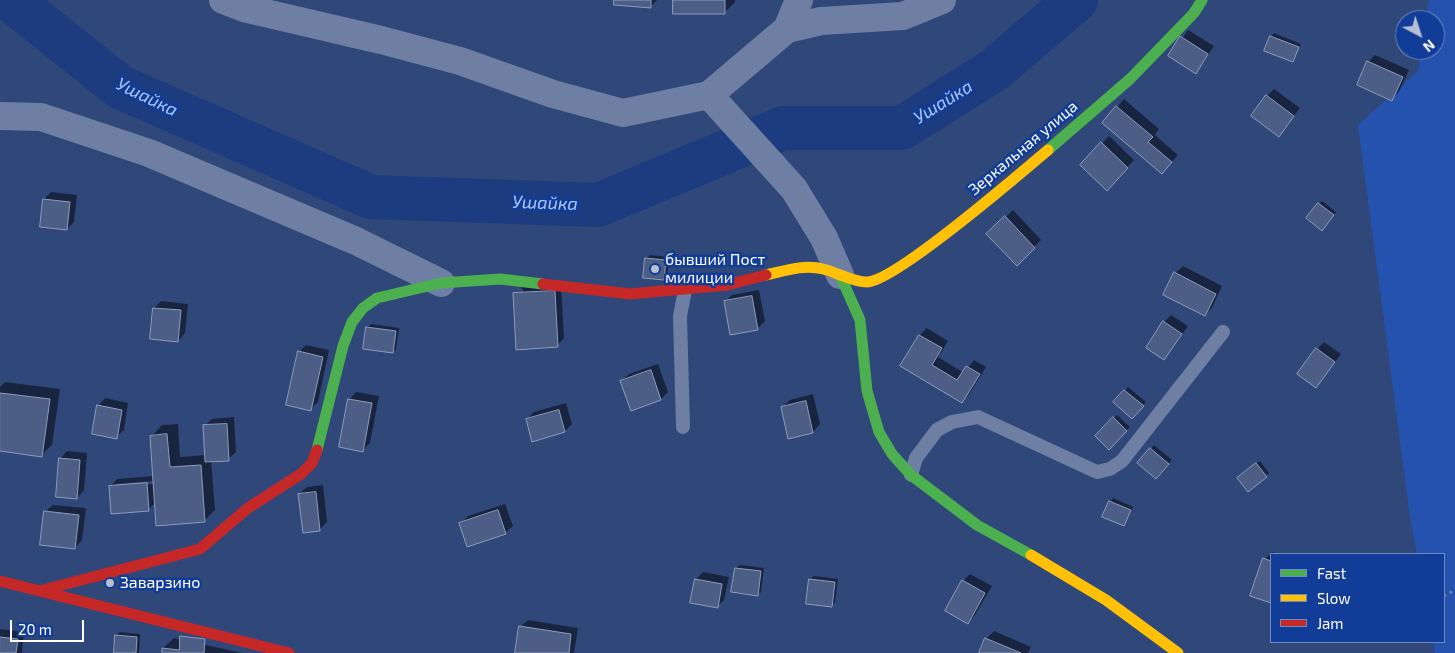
<!DOCTYPE html>
<meta charset="utf-8">
<style>
body{margin:0}
#map{position:relative;width:1455px;height:653px;overflow:hidden;background:#304779;font-family:"Exo 2",sans-serif}
canvas{display:block}
.legend{position:absolute;left:1270px;top:553px;width:175px;height:90px;box-sizing:border-box;background:#113c98;border:1px solid #708ac1;margin:0;padding:6px 9px;list-style:none;font-size:15px;color:#fff}
.legend li{display:flex;align-items:center;gap:10px;height:25px}
.legend b{width:25px;border:1px solid #708ac1}
.north{position:absolute;left:1395px;top:10px;width:50px;height:50px;box-sizing:border-box;background:#113c98;border:1px solid #708ac1;border-radius:50%;rotate:140deg;font-size:14px;font-weight:700;line-height:20px;text-align:center;color:#fff}
.north::after{content:'';display:block;margin:auto;width:18px;height:22px;background:#b7bfd0;clip-path:polygon(50% 0,100% 100%,50% 72%,0 100%)}
.scale{position:absolute;left:10px;top:620px;width:74px;height:22px;box-sizing:border-box;border:2px solid #fff;border-top:0;padding-left:6px;font-size:15px;line-height:18px;white-space:nowrap;color:#fff;-webkit-text-stroke:4px #113c98;paint-order:stroke}
</style>
<div id="map">
<canvas width="1455" height="653"></canvas>
<ul class="legend">
<li><b style="height:6px;background:#4caf50"></b>Fast</li>
<li><b style="height:6px;background:#ffc107"></b>Slow</li>
<li><b style="height:6px;background:#c62828"></b>Jam</li>
</ul>
<div class="north">N</div>
<div class="scale">20 m</div>
</div>
<script>
const c = document.querySelector('canvas').getContext('2d');
c.lineJoin = 'round';
function fillPath(path, color) { c.fillStyle = color; c.fill(path, 'evenodd'); }
function strokePath(path, color, width, dash) { c.strokeStyle = color; c.lineWidth = width; c.lineCap = dash ? 'butt' : 'round'; c.setLineDash(dash || []); c.stroke(path); }
function drawText(font, color, halo, rows, align = 'center') {
  c.font = font + ' "Exo 2",sans-serif'; c.lineWidth = 5; c.setLineDash([]); c.textBaseline = 'middle'; c.strokeStyle = halo; c.fillStyle = color; for (const [text, x, y, turn = 0] of rows) {
    c.save(); c.translate(x, y); c.rotate((+turn || 0) * Math.PI / 180); c.textAlign = isNaN(turn) ? turn : align; if (halo) c.strokeText(text, 0, 0); c.fillText(text, 0, 0); c.restore();
  }
}
fillPath(new Path2D(`
 M1429,0H1455V653H1435L1433,642H1444V554H1417L1410,517L1358,125L1418,71L1421,50H1435V20H1426Z`), '#2652af');
fillPath(new Path2D(`
 M615,0H657L650,7Z
 M675,0H735V2L725,12Z
 M1188,30L1214,46L1196,72L1170,56Z
 M1274,33L1301,44L1292,61L1271,37Z
 M1375,55L1409,70L1399,92L1392,99L1368,62Z
 M1274,89L1300,108L1279,135L1267,96Z
 M1124,99L1159,129L1155,135L1178,155L1169,165L1103,123Z
 M1109,136L1134,160L1107,189L1082,165Z
 M51,192L77,195L74,222L67,229L44,199Z
 M1322,201L1336,212L1325,226L1319,204Z
 M1013,210L1041,240L1017,264L988,234Z
 M650,255L669,257L667,275L664,279L647,258Z
 M1183,266L1222,286L1212,308L1204,315L1175,273Z
 M561,284L564,338L557,346L521,287Z
 M759,290L765,321L758,328L725,302L732,295Z
 M161,301L188,304L185,333L178,341L154,308Z
 M1171,315L1188,326L1164,359V322Z
 M371,324L399,328L396,349L393,352L367,328Z
 M927,328L948,341L938,357L964,373L974,360L986,367L969,394L962,402L902,365L920,335Z
 M1324,342L1341,354L1316,387L1317,349Z
 M306,345L329,350L318,402L311,409L299,352Z
 M658,364L668,392L661,399L621,381L629,374Z
 M5,382L60,389L52,445L41,455L0,450V387Z
 M1128,387L1146,402L1132,417L1115,402Z
 M356,392L379,396L370,443L363,450L349,400Z
 M813,394L820,424L813,432L782,407L790,400Z
 M105,398L128,403L124,430L116,437L98,406Z
 M566,403L572,424L565,431L527,419L534,412Z
 M1117,415L1130,427L1109,448L1096,436Z
 M234,417L236,452L228,459L211,460L215,510L204,521L156,502L148,510L110,487L117,479L154,476L152,436L162,425L178,424L180,457L206,455L204,426L212,419ZM153,481V484L116,487V484Z
 M1154,445L1172,460L1159,474L1139,463Z
 M67,451L87,453L84,490L77,498L60,459Z
 M1260,461L1269,473L1266,476L1241,475Z
 M323,485L327,522L319,530L299,494L307,487Z
 M1113,498L1133,507L1124,525L1110,502Z
 M505,504L513,526L505,533L460,524L468,516Z
 M53,505L86,508L82,540L75,548L45,512Z
 M1272,552L1279,554H1271V602L1252,595L1265,559Z
 M740,565L764,568L761,592L757,595L736,568Z
 M703,572L729,577L724,600L717,607L696,579Z
 M970,574L992,586L975,615L968,623L963,581Z
 M814,576L838,579L835,602L832,605L807,603L810,579Z
 M528,620L578,628L574,653H516L520,627Z
 M0,629L24,632L22,653H0Z
 M994,631L1031,647L1028,653H980L986,639Z
 M120,632L140,634L139,653H115L116,635Z
 M174,638L242,653H163V648Z`), '#0007');
strokePath(new Path2D(`
 M11,0L120,87L371,197L598,205L783,128H902L994,70L1076,0`), '#1c3c7f', 44);
const building = new Path2D(`
 M614,0H651V8L614,5Z
 M673,0H725V14H673Z
 M1180,36L1208,54L1196,74L1168,56Z
 M1270,36L1299,47L1293,62L1264,51Z
 M1367,61L1403,77L1392,101L1357,85Z
 M1266,95L1294,116L1279,137L1251,116Z
 M1116,106L1153,137L1148,142L1172,162L1162,174L1102,123Z
 M1101,142L1128,168L1107,191L1080,165Z
 M43,199L70,202L67,230L40,227Z
 M1318,203L1334,215L1322,231L1306,218Z
 M1005,216L1035,248L1017,266L986,234Z
 M645,258L666,260L664,280L643,278Z
 M1174,272L1216,294L1205,316L1163,295Z
 M555,291L558,347L516,350L513,293Z
 M752,296L758,330L730,335L724,301Z
 M153,308L181,310L178,342L150,339Z
 M1163,321L1182,334L1164,360L1146,348Z
 M366,327L396,331L393,353L363,349Z
 M919,335L942,348L932,365L957,380L966,366L980,374L962,403L900,366Z
 M1316,348L1335,362L1316,388L1297,374Z
 M298,351L323,357L311,411L286,405Z
 M651,370L661,400L631,411L620,381Z
 M1124,390L1144,406L1132,419L1113,402Z
 M0,393L50,399L42,457L0,451Z
 M348,399L372,403L363,452L339,447Z
 M806,401L813,433L788,439L781,407Z
 M97,405L122,410L117,439L92,434Z
 M559,410L565,432L532,442L526,419Z
 M1113,417L1127,431L1109,450L1095,436Z
 M227,424L229,461L205,462L203,425Z
 M167,434L170,467L201,465L205,522L156,526L150,436Z
 M1150,448L1169,464L1156,479L1137,463Z
 M59,458L80,460L77,499L56,497Z
 M1256,463L1267,477L1248,492L1237,478Z
 M147,483L149,511L111,514L109,486Z
 M316,492L320,531L303,533L298,494Z
 M1109,501L1131,510L1124,526L1102,517Z
 M498,510L506,534L467,547L459,523Z
 M44,511L79,515L75,549L40,545Z
 M1263,558L1271,561V603L1250,596Z
 M735,568L761,571L758,596L731,592Z
 M695,579L722,584L718,608L690,603Z
 M809,579L835,582L832,607L806,604Z
 M962,580L985,593L968,624L945,611Z
 M519,626L571,634L569,653H515Z
 M115,635L137,637L136,653H114Z
 M180,636L205,639L204,653H162V648L179,650Z
 M0,637L18,639L16,653H0Z
 M985,638L1021,653H979Z`);
fillPath(building, '#4c5e86');
strokePath(building, '#8e9cb9', 1);
strokePath(new Path2D(`
 M1444,596L1455,590`), '#6f7fa4', 3, [2.5, 4]);
strokePath(new Path2D(`
 M683,427L680,316L685,290
 M911,475L916,458L937,430L952,422L978,417L1097,472L1110,469L1122,461L1223,332`), '#6f7fa4', 14);
strokePath(new Path2D(`
 M223,0L244,8L381,40L460,61L553,94L623,113L709,95L787,29L799,0
 M787,29L821,21L903,16L942,0
 M709,95L794,189L824,238L840,275
 M0,116L41,117L149,153L356,241L441,283`), '#6f7fa4', 28);
strokePath(new Path2D(`
 M1048,150L1130,79L1194,13L1202,0
 M840,275L860,320L867,391L879,432L892,454L911,475L977,525L1031,555
 M317,450L343,346L352,322L363,308L377,298L441,283L500,279L543,284`), '#4caf50', 11);
strokePath(new Path2D(`
 M766,275C784,271 804,264 823,269C836,272 853,282 867,282C894,282 1021,173 1048,150
 M1031,555L1106,600L1178,653`), '#ffc107', 11);
strokePath(new Path2D(`
 M543,284L630,294L727,285L766,275
 M0,581L289,653
 M43,590L200,549L248,508L301,474L312,463L317,450`), '#c62828', 11);
for (const [x, y, r, color] of [
 [655,269,5,"#b7bfd0"],
 [110,583,5,"#b7bfd0"]
]) { const dot = new Path2D(); dot.arc(x, y, r, 0, 2 * Math.PI); c.fillStyle = color; c.fill(dot); strokePath(dot, '#113c98', 2); }
drawText('16px', '#fff', '#113c98', [
 ["Зеркальная улица",1023,148,-40]
]);
drawText('16px', '#fff', '#113c98', [
 ["бывший Пост",665,260],
 ["милиции",665,278],
 ["Заварзино",120,583]
], 'left');
drawText('italic 18px', '#aec8fa', '#113c98', [
 ["Ушайка",147,97,26],
 ["Ушайка",943,102,-32],
 ["Ушайка",545,203,2]
]);
</script>
